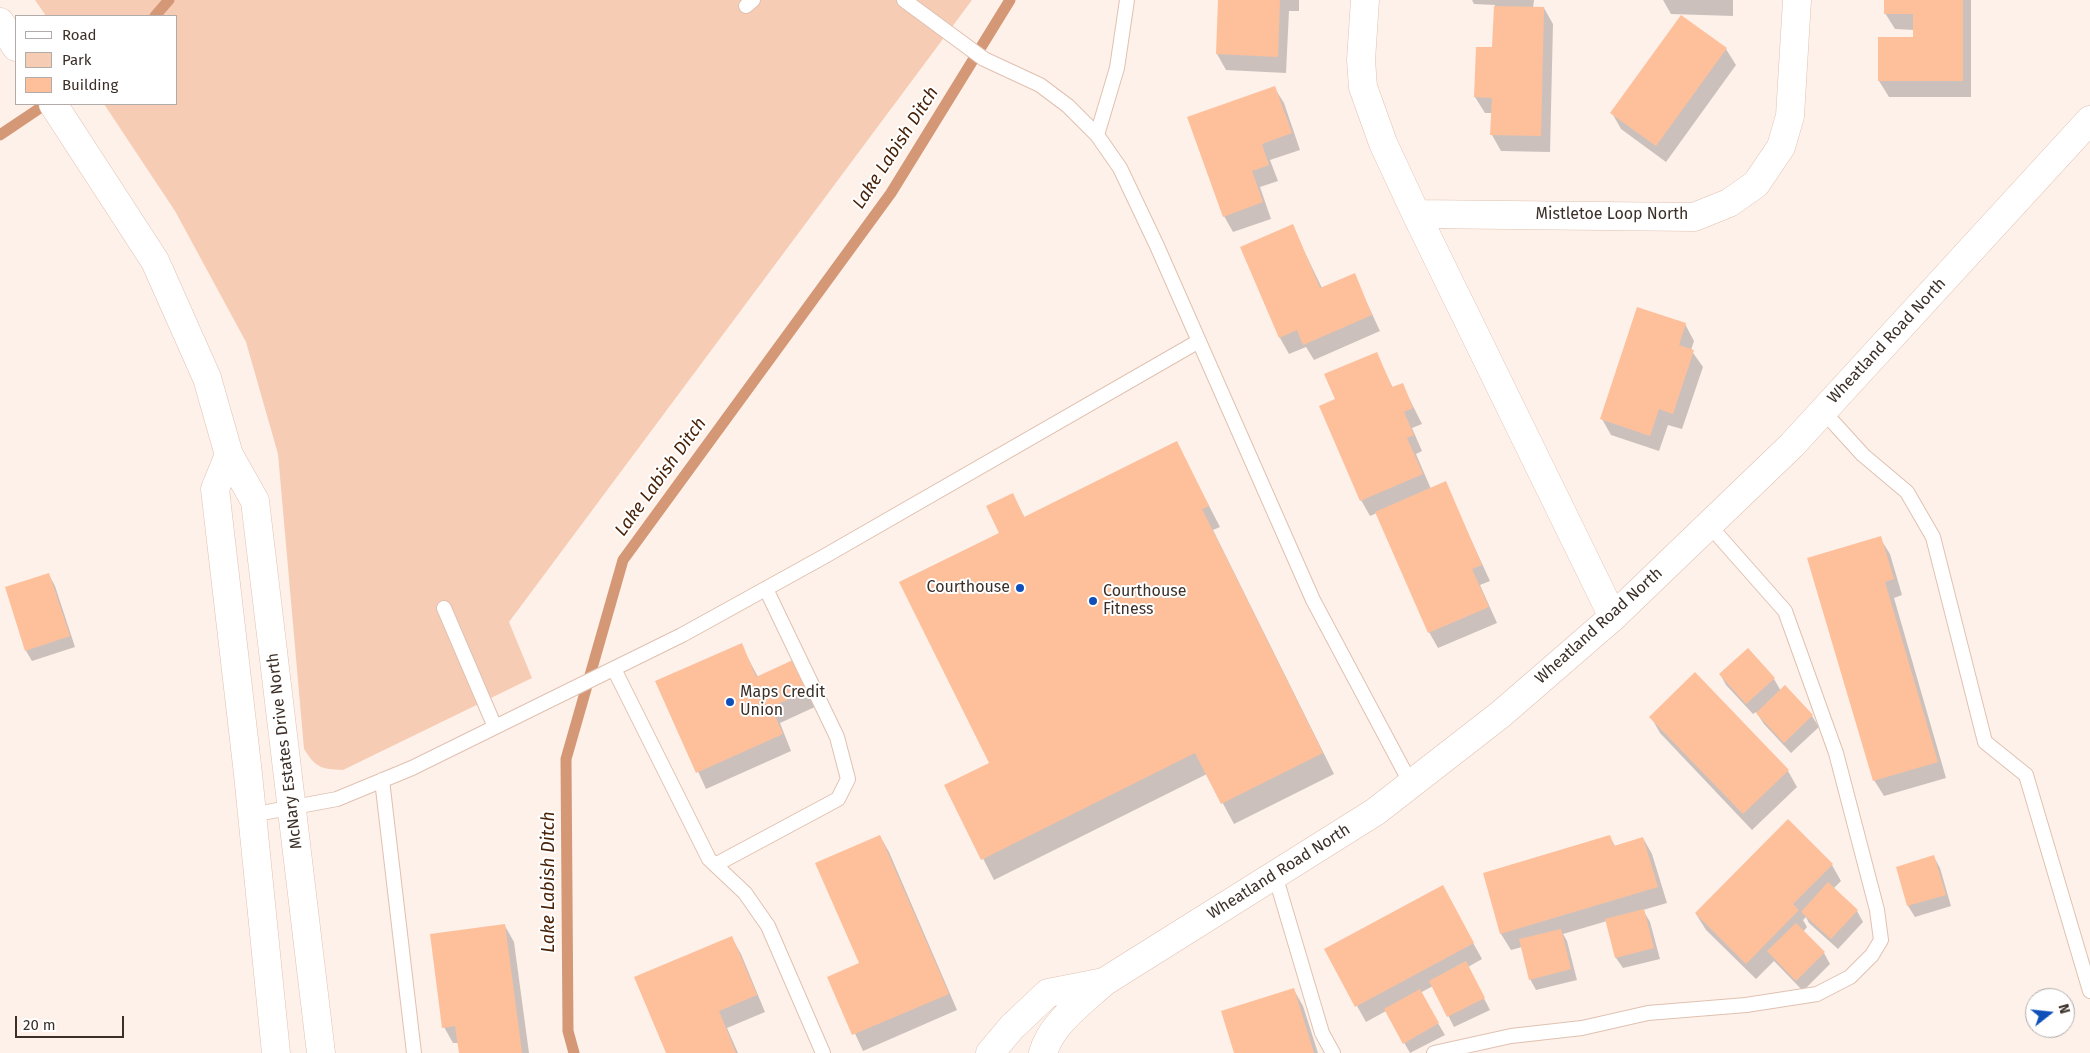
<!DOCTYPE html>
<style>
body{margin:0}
#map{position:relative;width:2090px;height:1053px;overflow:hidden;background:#fef1ea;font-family:"Fira Sans",sans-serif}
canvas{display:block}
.legend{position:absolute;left:15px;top:15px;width:162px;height:90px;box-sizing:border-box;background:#fff;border:1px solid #b1aca9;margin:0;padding:6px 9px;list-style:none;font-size:15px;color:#3b2f28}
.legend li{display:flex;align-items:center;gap:10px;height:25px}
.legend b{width:25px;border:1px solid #b1aca9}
.north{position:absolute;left:2025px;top:988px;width:50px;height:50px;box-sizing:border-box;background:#fff;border:1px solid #b1aca9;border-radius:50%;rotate:74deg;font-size:14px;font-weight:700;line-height:20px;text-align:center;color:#3b2f28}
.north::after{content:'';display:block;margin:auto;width:18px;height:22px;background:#0e4fba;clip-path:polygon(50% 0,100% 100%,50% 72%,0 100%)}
.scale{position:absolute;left:15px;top:1016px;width:109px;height:22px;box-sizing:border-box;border:2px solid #3b2f28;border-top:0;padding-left:6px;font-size:15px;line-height:18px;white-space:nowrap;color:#3b2f28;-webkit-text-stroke:4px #fff;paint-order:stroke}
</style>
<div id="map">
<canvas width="2090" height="1053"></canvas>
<ul class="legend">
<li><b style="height:6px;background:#fff"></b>Road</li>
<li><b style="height:14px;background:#f7ccb4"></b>Park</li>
<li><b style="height:14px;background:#febf9b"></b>Building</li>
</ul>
<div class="north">N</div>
<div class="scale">20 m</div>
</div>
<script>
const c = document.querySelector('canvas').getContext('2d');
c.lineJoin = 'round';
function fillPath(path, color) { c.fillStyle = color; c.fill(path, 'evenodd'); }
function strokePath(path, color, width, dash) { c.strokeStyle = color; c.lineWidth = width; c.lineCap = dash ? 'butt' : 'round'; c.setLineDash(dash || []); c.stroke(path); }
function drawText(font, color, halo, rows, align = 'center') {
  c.font = font + ' "Fira Sans",sans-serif'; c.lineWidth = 4; c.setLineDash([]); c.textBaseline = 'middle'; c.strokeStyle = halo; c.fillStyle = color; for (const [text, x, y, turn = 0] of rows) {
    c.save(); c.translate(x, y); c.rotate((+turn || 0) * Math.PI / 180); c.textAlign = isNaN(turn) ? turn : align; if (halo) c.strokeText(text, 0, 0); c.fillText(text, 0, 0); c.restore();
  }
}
fillPath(new Path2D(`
 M35,0H972L509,622L532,678L343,770C321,769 316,768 304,749L278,454L246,342L175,211L104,104H176V16H46Z`), '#f7ccb4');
fillPath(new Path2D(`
 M1219,0H1299V11H1289L1286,73L1226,70L1217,54Z
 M1472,0H1534L1533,8H1544L1553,24L1550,152L1501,151L1492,135V113H1485L1475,97L1494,49L1495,5L1474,4Z
 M1663,0H1733V16L1671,14Z
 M1885,0H1971V97H1889L1879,81L1914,38V30L1895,29L1885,13Z
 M1681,17L1726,49L1736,65L1666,162L1621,129L1612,113Z
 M1274,87L1284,103L1300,150L1270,160L1278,181L1260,187L1271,219L1233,232L1224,216Z
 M1292,226L1322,288L1354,275L1380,331L1314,360L1306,347L1289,354L1280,338L1241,248Z
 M1685,324L1694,341L1691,350L1703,367L1682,429L1668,425L1659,451L1611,435L1602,419Z
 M1376,354L1393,388L1402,384L1422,424L1412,428L1422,451L1416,454L1431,489L1445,483L1490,581L1480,585L1497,623L1438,648L1429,632L1377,513L1370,516L1361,500L1336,400Z
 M1176,442L1220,527L1213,530L1334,774L1234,824L1207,774L994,880L946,786L991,763L1001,533L1012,494L1025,518Z
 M1880,538L1890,554L1902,595L1894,598L1946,778L1884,796L1874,780Z
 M49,575L55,586L75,647L32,661L26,651Z
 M741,645L758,677L795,661L817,706L780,723L791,751L706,789L657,682Z
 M1720,674L1774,679L1781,691L1785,687L1812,716L1819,727L1791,753L1764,724L1756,712L1753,714L1726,685Z
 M1651,717L1788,771L1797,787L1752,830L1660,733Z
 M880,836L889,852L957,1010L863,1051L829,977L860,964Z
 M1610,837L1615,846L1643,838L1652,854L1667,903L1643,910L1650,922L1660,959L1623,968L1616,958L1607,921L1563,934L1567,941L1577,980L1536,990L1530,979L1522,947L1511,950L1501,934L1484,874Z
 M1934,857L1940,868L1951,906L1915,917L1908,906L1897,868Z
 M1832,865L1841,881L1833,889L1857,911L1863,922L1838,949L1809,923L1806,917L1803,920L1807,927L1803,932L1824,953L1830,964L1803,991L1774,961L1756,979L1706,930L1696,914Z
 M1451,903L1482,959L1468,967L1490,1010L1454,1027L1433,986L1420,993L1445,1035L1410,1053L1386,1011L1366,1022L1357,1006Z
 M505,926L514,942L529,1053H460L459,1043H453L444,1027Z
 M732,938L741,954L765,1012L727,1028L738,1053H668Z
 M1294,990L1303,1006L1318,1053H1235Z`), '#0003');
strokePath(new Path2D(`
 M155,16L169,0
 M0,135L46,104
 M574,1053L568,1031L566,759L623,560L891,193L1010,0`), '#d49876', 11);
fillPath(new Path2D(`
 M1218,0H1280L1278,57L1216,54Z
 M1884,0H1963V81H1878V37H1913V14H1884Z
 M1494,6L1544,7L1541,136L1490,135L1492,98L1474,97L1476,47H1492Z
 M1681,15L1727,48L1656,146L1610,113Z
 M1275,86L1292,133L1262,144L1269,165L1252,171L1263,202L1223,217L1187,117Z
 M1293,224L1320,288L1355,273L1372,315L1303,345L1297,330L1279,338L1240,247Z
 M1637,307L1686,323L1679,345L1694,350L1673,414L1659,409L1650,436L1600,419Z
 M1377,352L1392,387L1403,383L1413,408L1404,412L1414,435L1407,438L1423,474L1360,501L1319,406L1335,399L1324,374Z
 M1177,441L1209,506L1202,509L1323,753L1221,804L1195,753L981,860L944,785L989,763L899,582L999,533L986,506L1013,493L1024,517Z
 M1446,481L1482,565L1472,569L1489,607L1428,633L1375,512Z
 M1881,536L1894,579L1885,582L1938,762L1873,781L1807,558Z
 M49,573L70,636L25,651L5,587Z
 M742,643L756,677L795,659L809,690L771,707L783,734L696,773L655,681Z
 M1748,648L1775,678L1746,704L1719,674Z
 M1695,672L1789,770L1743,814L1649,717Z
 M1785,685L1813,715L1784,743L1756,713Z
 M1788,819L1833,864L1793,904L1799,910L1746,964L1695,913Z
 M880,835L949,994L852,1035L827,977L859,963L815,863Z
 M1610,835L1614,846L1643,837L1658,887L1500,934L1483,873Z
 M1934,855L1946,895L1907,906L1896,867Z
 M1828,882L1858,910L1831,939L1801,912Z
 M1443,885L1474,943L1355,1007L1324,949Z
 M1644,909L1654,948L1615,958L1605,919Z
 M1796,923L1825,952L1796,981L1767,951Z
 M505,924L522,1053H459L455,1026L442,1028L430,934Z
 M1561,929L1571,969L1529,980L1519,939Z
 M732,936L757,995L719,1011L736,1053H666L634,977Z
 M1466,961L1485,998L1447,1017L1429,981Z
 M1294,988L1314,1053H1234L1221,1011Z
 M1420,989L1439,1023L1403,1044L1384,1009Z`), '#febf9b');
const service = new Path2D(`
 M904,0L984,59L1040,85L1068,106L1097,135L1120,168L1157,246L1313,600L1411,784
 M746,6L753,0
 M1097,135L1117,68L1127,0
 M1823,411L1863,455L1907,492L1933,537L1985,742L2026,775L2090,991
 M444,608L495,727
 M614,669L709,859L745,893L768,926L823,1053
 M382,780L414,1053
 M251,815L337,799L412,768L682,635L825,556L1199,341
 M715,865L838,799L848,779L837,737L766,589
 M1275,875L1322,1033L1333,1053
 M1434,1053L1511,1036L1582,1028L1648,1013L1746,1005L1817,994L1850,977L1872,955L1881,940L1877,910L1836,753L1785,611L1709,525`);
const minor = new Path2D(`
 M1365,0L1361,60L1363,87L1383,143L1416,214L1694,217L1729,203L1756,184L1781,147L1790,116L1797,0
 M0,22L16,47
 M53,104L155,261L207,378L229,455L255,501L321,1053
 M1416,214L1613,617
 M229,455L215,489L248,774L276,1053`);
const secondary = new Path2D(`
 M990,1053L1012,1027L1048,993L1104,982
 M1043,1053C1051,1024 1082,1002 1104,982L1375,812L1501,714L1613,617L1792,445L2090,120`);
strokePath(service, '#e0c1b0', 16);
strokePath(minor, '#e0c1b0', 29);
strokePath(secondary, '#e0c1b0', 29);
strokePath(service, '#fff', 14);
strokePath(minor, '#fff', 28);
strokePath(secondary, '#fff', 28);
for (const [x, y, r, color] of [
 [1020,588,5,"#0e4fba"],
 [1093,601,5,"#0e4fba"],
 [730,702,5,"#0e4fba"]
]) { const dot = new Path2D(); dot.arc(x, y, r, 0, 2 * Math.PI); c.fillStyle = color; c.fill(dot); strokePath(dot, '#fff', 2); }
drawText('16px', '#3b2f28', '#fff', [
 ["Mistletoe Loop North",1612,215],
 ["Wheatland Road North",1887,341,-47],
 ["Wheatland Road North",1599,626,-42],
 ["McNary Estates Drive North",285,751,-97],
 ["Wheatland Road North",1279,872,-32]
]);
drawText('16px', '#3b2f28', '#fff', [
 ["Courthouse",1010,588,"right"],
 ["Courthouse",1103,592],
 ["Fitness",1103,610],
 ["Maps Credit",740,693],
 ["Union",740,711]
], 'left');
drawText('italic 18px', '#492207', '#fff', [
 ["Lake Labish Ditch",896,148,-57],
 ["Lake Labish Ditch",661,477,-54],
 ["Lake Labish Ditch",549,882,-90]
]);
</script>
